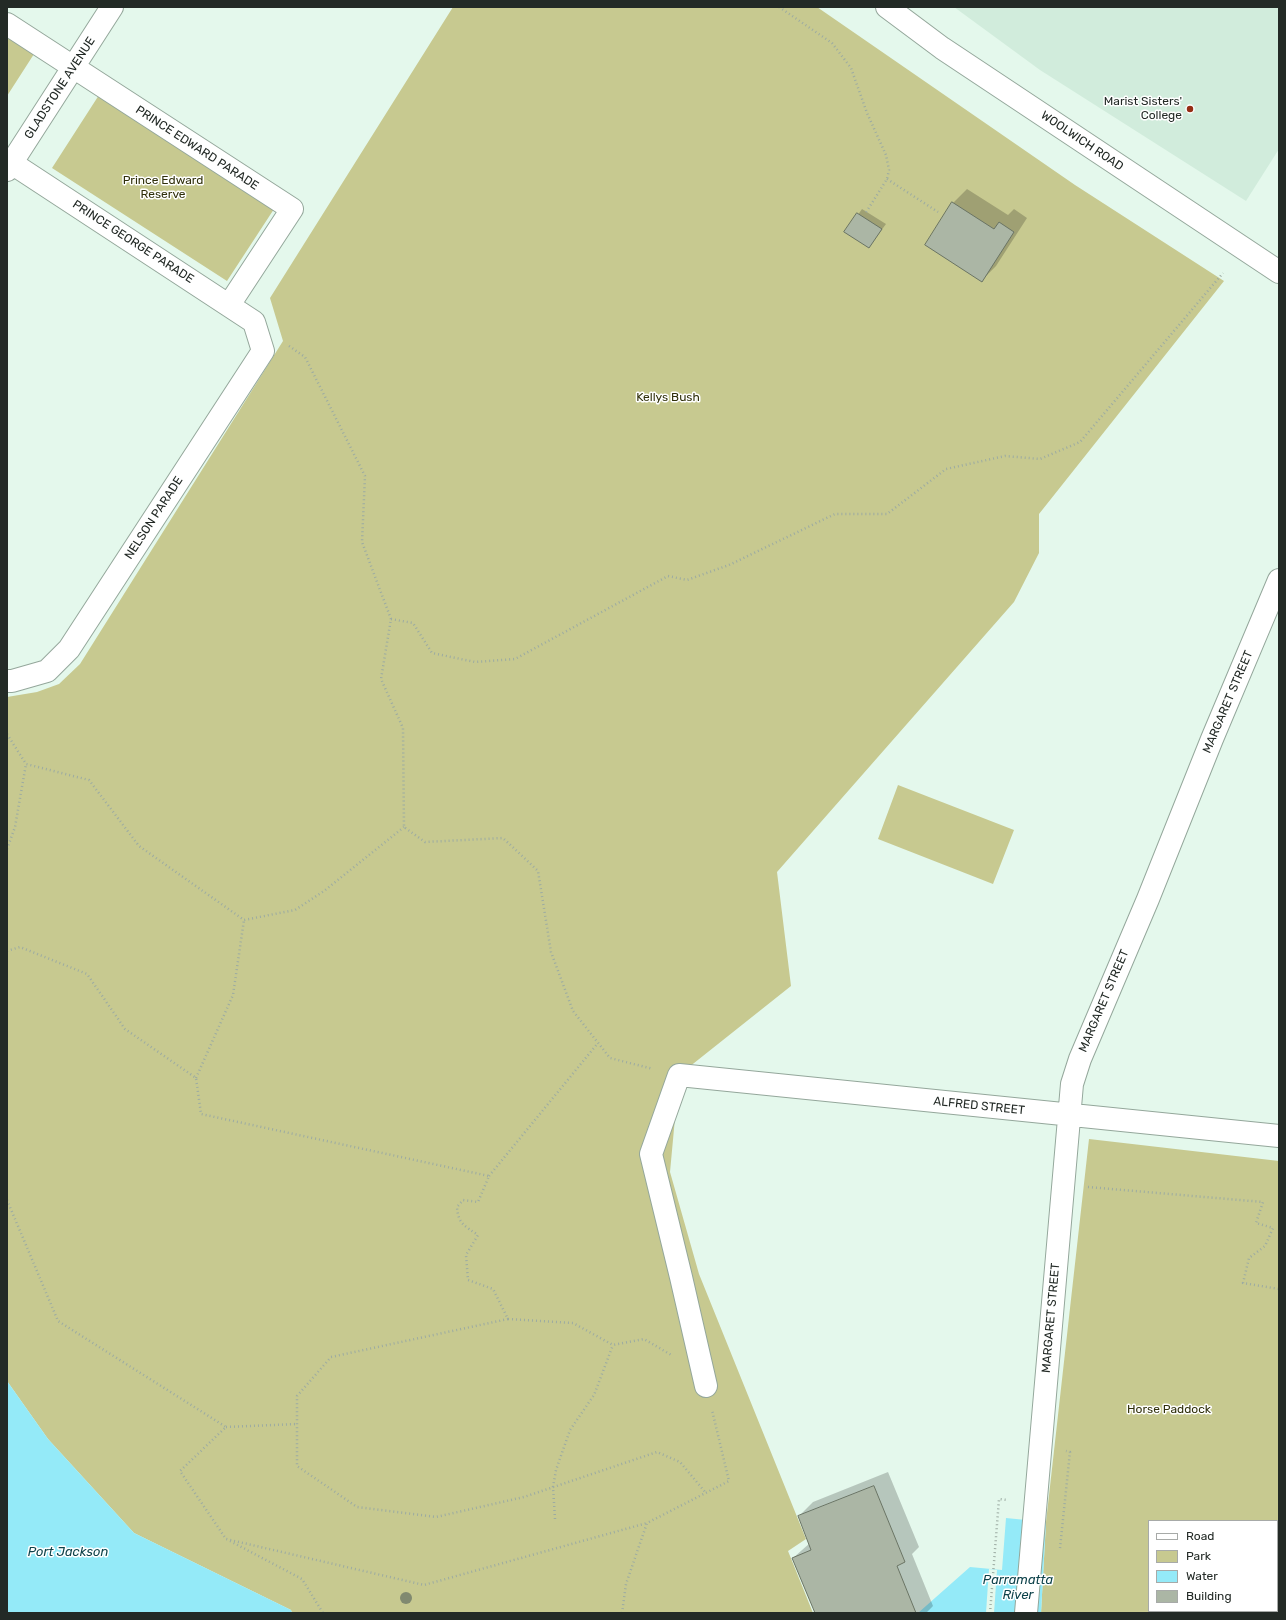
<!DOCTYPE html>
<style>
body{margin:0}
#map{position:relative;width:1286px;height:1620px;overflow:hidden;background:#e4f8ec;font-family:Rubik,sans-serif}
canvas{display:block}
.frame{position:absolute;inset:0;border:8px solid #232a26;pointer-events:none}
.legend{position:absolute;left:1148px;top:1520px;width:130px;height:92px;box-sizing:border-box;background:#fff;border:1px solid #a7aaa8;margin:0;padding:5px 7px;list-style:none;font-size:12px;color:#232a26}
.legend li{display:flex;align-items:center;gap:8px;height:20px}
.legend b{width:20px;border:1px solid #a7aaa8}
</style>
<div id="map">
<canvas width="1286" height="1620"></canvas>
<div class="frame"></div>
<ul class="legend">
<li><b style="height:5px;background:#fff"></b>Road</li>
<li><b style="height:11px;background:#c7c990"></b>Park</li>
<li><b style="height:11px;background:#94eaf8"></b>Water</li>
<li><b style="height:11px;background:#abb6a5"></b>Building</li>
</ul>
</div>
<script>
const c = document.querySelector('canvas').getContext('2d');
c.lineJoin = 'round';
function fillPath(path, color) { c.fillStyle = color; c.fill(path, 'evenodd'); }
function strokePath(path, color, width, dash) { c.strokeStyle = color; c.lineWidth = width; c.lineCap = dash ? 'butt' : 'round'; c.setLineDash(dash || []); c.stroke(path); }
function drawText(font, color, halo, rows, align = 'center') {
  c.font = font + ' Rubik,sans-serif'; c.lineWidth = 3; c.setLineDash([]); c.textBaseline = 'middle'; c.strokeStyle = halo; c.fillStyle = color; for (const [text, x, y, turn = 0] of rows) {
    c.save(); c.translate(x, y); c.rotate((+turn || 0) * Math.PI / 180); c.textAlign = isNaN(turn) ? turn : align; if (halo) c.strokeText(text, 0, 0); c.fillText(text, 0, 0); c.restore();
  }
}
fillPath(new Path2D(`
 M954,7H1279V149L1246,201L1040,70Z`), '#d1ecdc');
fillPath(new Path2D(`
 M453,7H817L1075,185L1224,281L1039,514V553L1014,602L777,872L791,986L679,1075L670,1172L699,1274L806,1539L788,1551L813,1613H292L291,1610L134,1533L48,1439L7,1381V697L37,692L59,684L80,664L283,341L270,298Z
 M7,37L34,54L7,96Z
 M99,95L274,209L227,281L52,168Z
 M898,785L1014,830L993,884L878,839Z
 M1089,1139L1279,1161V1613H1041L1046,1522ZM1149,1521H1277V1611H1149Z`), '#c7c990');
fillPath(new Path2D(`
 M7,1381L48,1439L134,1533L291,1610L292,1613H7Z
 M1006,1518L1046,1522L1041,1613H918L970,1567L1002,1570Z`), '#94eaf8');
fillPath(new Path2D(`
 M989,1569L997,1570L994,1613H986Z`), '#e4f8ec');
fillPath(new Path2D(`
 M967,189L1008,215L1014,209L1027,218L996,266L982,280L953,203Z
 M862,209L886,224L869,247L846,232Z
 M888,1472L919,1547L912,1554L933,1606L926,1613H816L793,1558L810,1543L799,1516L813,1502Z`), '#0003');
const building = new Path2D(`
 M952,202L994,229L999,222L1014,232L982,282L925,245Z
 M857,213L882,229L869,248L844,232Z
 M874,1486L905,1562L897,1566L916,1613H815L792,1558L811,1550L798,1516Z`);
fillPath(building, '#abb6a5');
strokePath(building, '#6a7464', 1);
const minor = new Path2D(`
 M887,7L942,48L1279,272
 M7,24L292,209L229,305
 M7,160L254,322L263,351L69,649L47,671L12,681H7
 M7,170L112,7
 M706,1386L681,1277L651,1154L679,1075L1279,1136
 M1026,1613L1072,1084L1080,1059L1148,899L1212,739L1279,580`);
strokePath(minor, '#94a79b', 24);
strokePath(new Path2D(`
 M779,7L832,43L851,68L867,113L886,155L889,170L887,179L865,214
 M887,179L938,212
 M289,346L305,357L365,476L362,542L391,619L381,679L403,728L404,827L425,842L503,838L538,871L551,952L573,1011L610,1058L653,1069
 M391,619L413,623L432,653L475,662L515,659L668,576L687,580L729,565L835,514H887L946,469L1005,456L1040,459L1080,442L1223,273
 M7,734L26,764L89,780L139,846L244,920L295,910L324,891L404,827
 M7,849L15,827L26,764
 M7,951L20,947L87,974L125,1029L196,1078L201,1114L489,1176L478,1202L463,1200L457,1207C458,1224 465,1226 478,1235L466,1255L468,1280L493,1289L508,1319L573,1323L613,1345L644,1339L673,1356
 M196,1078L233,995L244,920
 M489,1176L598,1043
 M1088,1187L1263,1202L1256,1223L1273,1228L1265,1246L1249,1258L1243,1283L1279,1289
 M7,1200L58,1321L226,1427L180,1471L226,1539L424,1585L647,1523
 M508,1319L331,1357L297,1396V1466L357,1507L436,1517L524,1497L657,1452L680,1462L706,1493
 M226,1427L297,1424
 M555,1519L553,1487L556,1470L570,1430L594,1395L613,1345
 M230,1541L302,1579L323,1613
 M1060,1548L1070,1452L1066,1451
 M622,1613L626,1584L647,1523L729,1481L712,1410
 M990,1613L999,1499L1007,1500`), '#9caba2', 2.5, [1, 3]);
strokePath(minor, '#fff', 22);
c.fillStyle = '#808970';
for (const [x, y] of [
 [406,1598]
]) { c.beginPath(); c.arc(x, y, 6, 0, 2 * Math.PI); c.fill(); }
for (const [x, y, r, color] of [
 [1190,109,4,"#952d13"]
]) { const dot = new Path2D(); dot.arc(x, y, r, 0, 2 * Math.PI); c.fillStyle = color; c.fill(dot); strokePath(dot, '#fff', 1.5); }
drawText('12px', '#232a26', '#fff', [
 ["GLADSTONE AVENUE",60,88,-57],
 ["WOOLWICH ROAD",1082,141,34],
 ["PRINCE EDWARD PARADE",197,148,33],
 ["PRINCE GEORGE PARADE",133,242,33],
 ["NELSON PARADE",154,518,-57],
 ["MARGARET STREET",1228,702,-67],
 ["MARGARET STREET",1104,1001,-67],
 ["ALFRED STREET",979,1106,6],
 ["MARGARET STREET",1051,1318,-85]
]);
drawText('12px', '#232a26', '#fff', [
 ["Marist Sisters'",1182,102],
 ["College",1182,116]
], 'right');
drawText('12px', '#2f2f0a', '#fff', [
 ["Prince Edward",163,181],
 ["Reserve",163,195],
 ["Kellys Bush",668,398],
 ["Horse Paddock",1169,1410]
]);
drawText('italic 13px', '#0d424a', '#fff', [
 ["Port Jackson",68,1552],
 ["Parramatta",1018,1580],
 ["River",1018,1595]
]);
</script>
